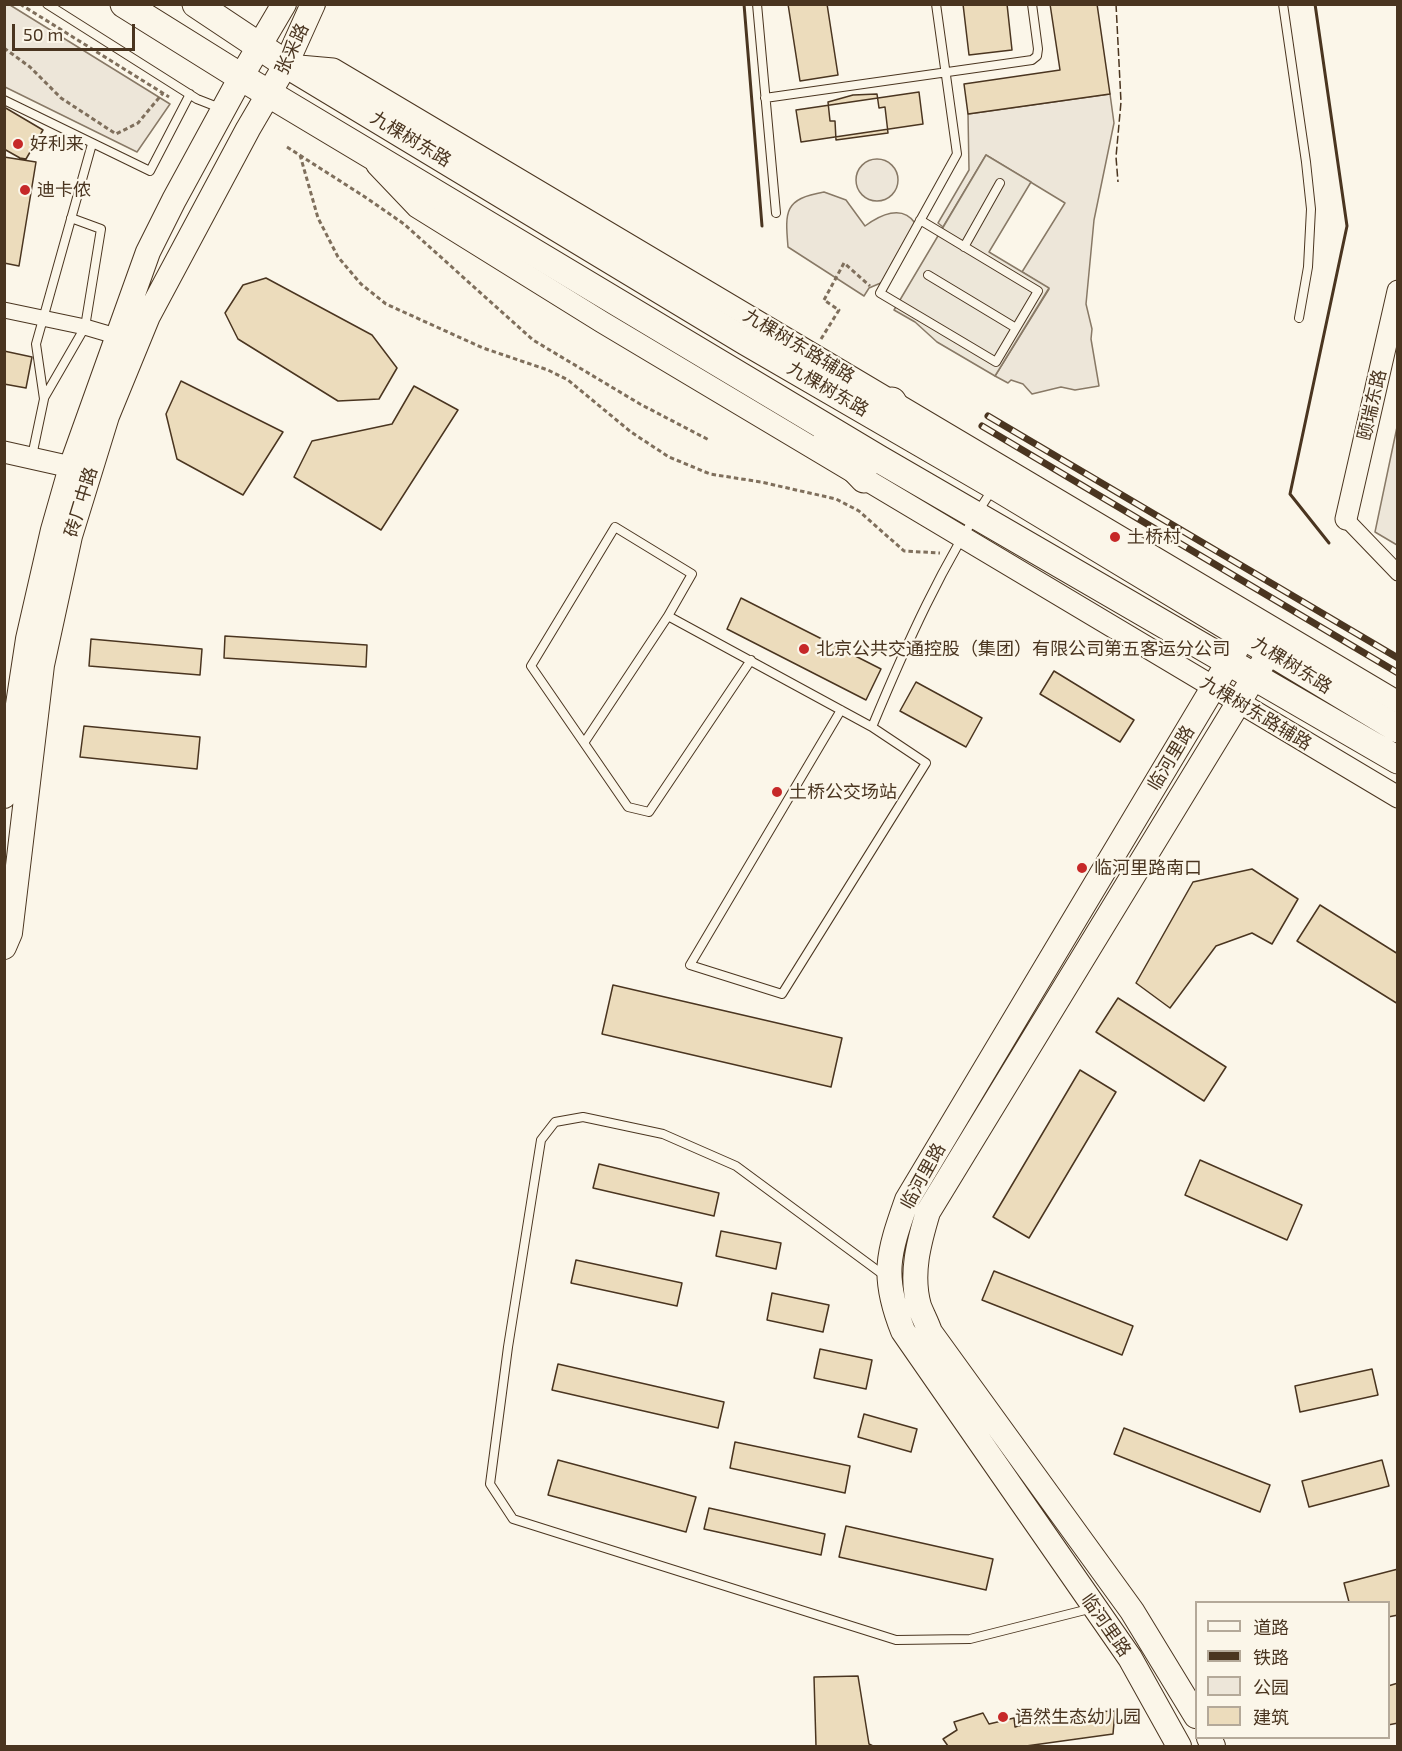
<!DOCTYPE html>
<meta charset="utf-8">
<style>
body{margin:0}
#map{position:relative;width:1402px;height:1751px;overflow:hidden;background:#fbf6e9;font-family:"Exo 2","Noto Sans SC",sans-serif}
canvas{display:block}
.frame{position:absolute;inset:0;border:6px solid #4a3520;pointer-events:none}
.legend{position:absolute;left:1195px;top:1601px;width:195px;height:138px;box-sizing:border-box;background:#fbf6e9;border:2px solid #b4a999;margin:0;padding:8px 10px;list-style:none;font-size:18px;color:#4a3520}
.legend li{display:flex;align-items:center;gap:12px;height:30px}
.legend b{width:30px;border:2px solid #b4a999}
.scale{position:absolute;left:12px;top:24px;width:123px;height:27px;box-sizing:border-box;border:3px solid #4a3520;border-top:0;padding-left:8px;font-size:18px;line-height:21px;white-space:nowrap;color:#4a3520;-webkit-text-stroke:4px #fbf6e9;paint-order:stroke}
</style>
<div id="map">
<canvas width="1402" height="1751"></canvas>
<div class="frame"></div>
<ul class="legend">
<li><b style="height:8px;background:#fbf6e9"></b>道路</li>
<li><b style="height:8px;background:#4a3520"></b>铁路</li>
<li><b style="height:16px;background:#ede6d9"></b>公园</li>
<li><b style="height:16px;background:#ecdcbc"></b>建筑</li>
</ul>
<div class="scale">50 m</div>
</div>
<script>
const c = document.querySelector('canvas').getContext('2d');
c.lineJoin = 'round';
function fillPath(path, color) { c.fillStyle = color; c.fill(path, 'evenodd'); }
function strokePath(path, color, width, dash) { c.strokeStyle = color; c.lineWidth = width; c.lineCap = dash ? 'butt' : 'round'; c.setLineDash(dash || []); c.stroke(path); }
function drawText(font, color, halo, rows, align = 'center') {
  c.font = font + ' "Exo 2","Noto Sans SC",sans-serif'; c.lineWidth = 4.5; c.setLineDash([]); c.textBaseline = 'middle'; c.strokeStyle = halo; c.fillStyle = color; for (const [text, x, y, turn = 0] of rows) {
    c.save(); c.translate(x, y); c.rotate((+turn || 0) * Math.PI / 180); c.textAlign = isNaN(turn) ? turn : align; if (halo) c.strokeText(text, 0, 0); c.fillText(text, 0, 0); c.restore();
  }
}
const green = new Path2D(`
 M4,5H10L170,104L137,152L5,87Z
 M1110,94L1114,123L1094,220L1086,304L1092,329L1091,339L1099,386L1075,390L1061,387L1032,394L1023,384L1011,380L1008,383L995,376L1049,289L1022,272L1065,203L986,155L943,227L938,223L969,170L968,114Z
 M856 180a21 21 0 1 1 42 0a21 21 0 1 1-42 0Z
 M824,192L846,200L865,226C880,215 902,204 915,223L883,282L869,288L864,296L788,247C785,211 784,199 824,192Z
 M1397,427V545L1375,532Z`);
fillPath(green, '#ede6d9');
strokePath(green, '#887966', 1.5);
const parking = new Path2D(`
 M986,155L1031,182L989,252L1049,288L995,376L937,342L915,322L894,310Z`);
fillPath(parking, '#ede7d9');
strokePath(parking, '#887966', 1.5);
const building = new Path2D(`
 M788,4H827L838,75L800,81Z
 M963,4H1007L1012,50L969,55Z
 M1050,4H1097L1110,94L968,114L964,84L1060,70Z
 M919,92L923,124L801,142L796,110Z
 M877,94L879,108L885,107L888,133L836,140L835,121H830L828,102L853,95Z
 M4,107L43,130L26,159L20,158L4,149Z
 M4,157L36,162L19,266L4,263Z
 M266,278L372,335L397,368L379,399L338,401L238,339L225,313L243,285Z
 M4,351L32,357L26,388L4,384Z
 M181,381L283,432L243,495L177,459L166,414Z
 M414,386L458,410L381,530L294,477L312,441L392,424Z
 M741,598L881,669L866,700L727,629Z
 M225,636L367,645L366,667L224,658Z
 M91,639L202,649L200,675L89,666Z
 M1054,671L1134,720L1120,742L1040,694Z
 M916,682L982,718L966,747L900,711Z
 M84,726L200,737L197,769L80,757Z
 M1252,869L1298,899L1272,944L1252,933L1216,946L1170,1008L1136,983L1193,882Z
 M1320,905L1398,954V1004L1297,941Z
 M613,985L842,1038L831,1087L602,1034Z
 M1118,998L1226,1067L1204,1101L1096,1032Z
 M1080,1070L1116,1092L1029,1238L993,1217Z
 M1200,1160L1302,1205L1287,1240L1185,1195Z
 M599,1164L719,1193L714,1216L593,1188Z
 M721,1231L781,1243L776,1269L716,1256Z
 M576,1260L682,1283L677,1306L571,1283Z
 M994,1271L1133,1326L1122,1355L982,1300Z
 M772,1293L829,1305L823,1332L767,1320Z
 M820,1349L872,1360L866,1389L814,1378Z
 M558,1364L724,1402L718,1428L552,1390Z
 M1372,1369L1378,1395L1300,1412L1295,1386Z
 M864,1414L917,1429L911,1452L858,1437Z
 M1124,1428L1270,1485L1260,1512L1114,1454Z
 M735,1442L850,1466L845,1493L730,1468Z
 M558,1460L696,1497L686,1532L548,1495Z
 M1382,1460L1389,1486L1309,1507L1302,1481Z
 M709,1508L825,1534L821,1555L704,1529Z
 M846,1526L993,1559L986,1590L839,1557Z
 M1398,1569V1615L1388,1617V1602H1349L1344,1583Z
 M858,1676L869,1744L873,1746H816L814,1677Z
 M1398,1683V1723L1388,1725V1686Z
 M1115,1711L1113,1734L1026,1746H948L943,1739L957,1730L954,1722L983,1713L989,1724L1014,1718L1015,1727L1062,1713Z`);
fillPath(building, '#ecdcbc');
strokePath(building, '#4a3520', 1.5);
const lane = new Path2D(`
 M47,4L197,99L220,108
 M757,4L776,213
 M1283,4L1306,162L1311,209L1308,267L1299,318
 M765,98L1032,60L1037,56L1038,49L1032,4
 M4,100L150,171L190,94
 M920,220L1038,291L996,362L880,293L957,154L936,4
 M964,247L1000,183
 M928,275L1016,328
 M44,398L85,327L101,229L71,218
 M32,456L44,399L36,344L92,144
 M751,660L649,812L628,807L584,743L668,616L872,727C906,645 942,564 992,490
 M841,710L690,965L782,994L926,763L872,727
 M584,743L531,666L615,527L692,574L668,616
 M885,1276L736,1166L663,1134L583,1117L555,1122L541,1140L508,1347L490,1484L513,1519L896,1640L970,1639L1093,1608`);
const street = new Path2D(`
 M4,310L85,327L119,337
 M1346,519L1398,573`);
const secondary = new Path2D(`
 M288,65L333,69L1398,702
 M377,165L417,207L602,322L1398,797
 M4,452L71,467
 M1346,519L1398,291`);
const primary = new Path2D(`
 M4,796L28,639L53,530L71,467L148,252L174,200L241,77L284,4
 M4,947L10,933L42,665L70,536L107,416L148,316L248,129L286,64L313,4
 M1196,1716L1132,1611L930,1332C927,1323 922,1314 919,1306C910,1274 919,1242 928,1212L1270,651
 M1209,1738L1213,1746
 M1179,1746L1130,1658L903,1331C881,1276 888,1254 907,1200L1244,636`);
const highway = new Path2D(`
 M124,4L241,77L879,459L1398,760
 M196,4L286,64L745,341L995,486L1398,729
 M892,401L914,438
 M827,434L843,457L864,479`);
strokePath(lane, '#4a3520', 10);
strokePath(street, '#4a3520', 17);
strokePath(secondary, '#4a3520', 23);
strokePath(primary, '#4a3520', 26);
strokePath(highway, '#4a3520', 29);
strokePath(new Path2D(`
 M20,4L169,97
 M4,48L30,67L61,98L116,134L138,123L163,93
 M287,147L365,197L404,224L533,340L640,404L709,440
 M300,155L318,218L338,257L361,284L386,304L483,348L548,370L568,380L631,432L669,457L710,474L761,482L836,499L859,511L904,551L940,553
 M824,300L844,263L870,286`), '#7f6f5c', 3, [4.5, 3]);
strokePath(lane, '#fbf6e9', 8);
strokePath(street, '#fbf6e9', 15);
strokePath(secondary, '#fbf6e9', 21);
strokePath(primary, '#fbf6e9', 24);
strokePath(highway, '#fbf6e9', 27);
const rail = new Path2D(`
 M988,416L1398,658
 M982,426L1398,673`);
strokePath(rail, '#4a3520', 7);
strokePath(rail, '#fbf6e9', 4.5, [14]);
strokePath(new Path2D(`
 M821,339L839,310L824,300`), '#7f6f5c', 3, [4.5, 3]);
strokePath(new Path2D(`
 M1116,4L1121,102L1116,157L1118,182`), '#4a3520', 1.5, [8, 3]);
strokePath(new Path2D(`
 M744,4L762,226
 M1315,4L1347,226L1290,494L1329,543`), '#4a3520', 3);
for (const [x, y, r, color] of [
 [18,144,6,"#c62828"],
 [25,190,6,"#c62828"],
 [1115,537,6,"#c62828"],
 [804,649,6,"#c62828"],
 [777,792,6,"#c62828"],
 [1082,868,6,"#c62828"],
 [1003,1717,6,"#c62828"]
]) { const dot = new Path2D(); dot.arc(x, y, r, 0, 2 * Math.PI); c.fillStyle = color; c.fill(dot); strokePath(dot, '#fbf6e9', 2); }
drawText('18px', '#4a3520', '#fbf6e9', [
 ["张采路",292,49,-65],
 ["九棵树东路",411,139,31],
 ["九棵树东路辅路",799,346,31],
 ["九棵树东路",828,389,30],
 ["颐瑞东路",1372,405,-77],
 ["砖厂中路",81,502,-73],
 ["九棵树东路",1292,665,32],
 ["九棵树东路辅路",1256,713,31],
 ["临河里路",1171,758,-59],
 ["临河里路",923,1176,-61],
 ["临河里路",1106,1625,55]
]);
drawText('18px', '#4a3520', '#fbf6e9', [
 ["好利来",30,144],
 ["迪卡侬",37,190],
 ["土桥村",1127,537],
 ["北京公共交通控股（集团）有限公司第五客运分公司",816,649],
 ["土桥公交场站",789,792],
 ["临河里路南口",1094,868],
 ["语然生态幼儿园",1015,1717]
], 'left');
</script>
